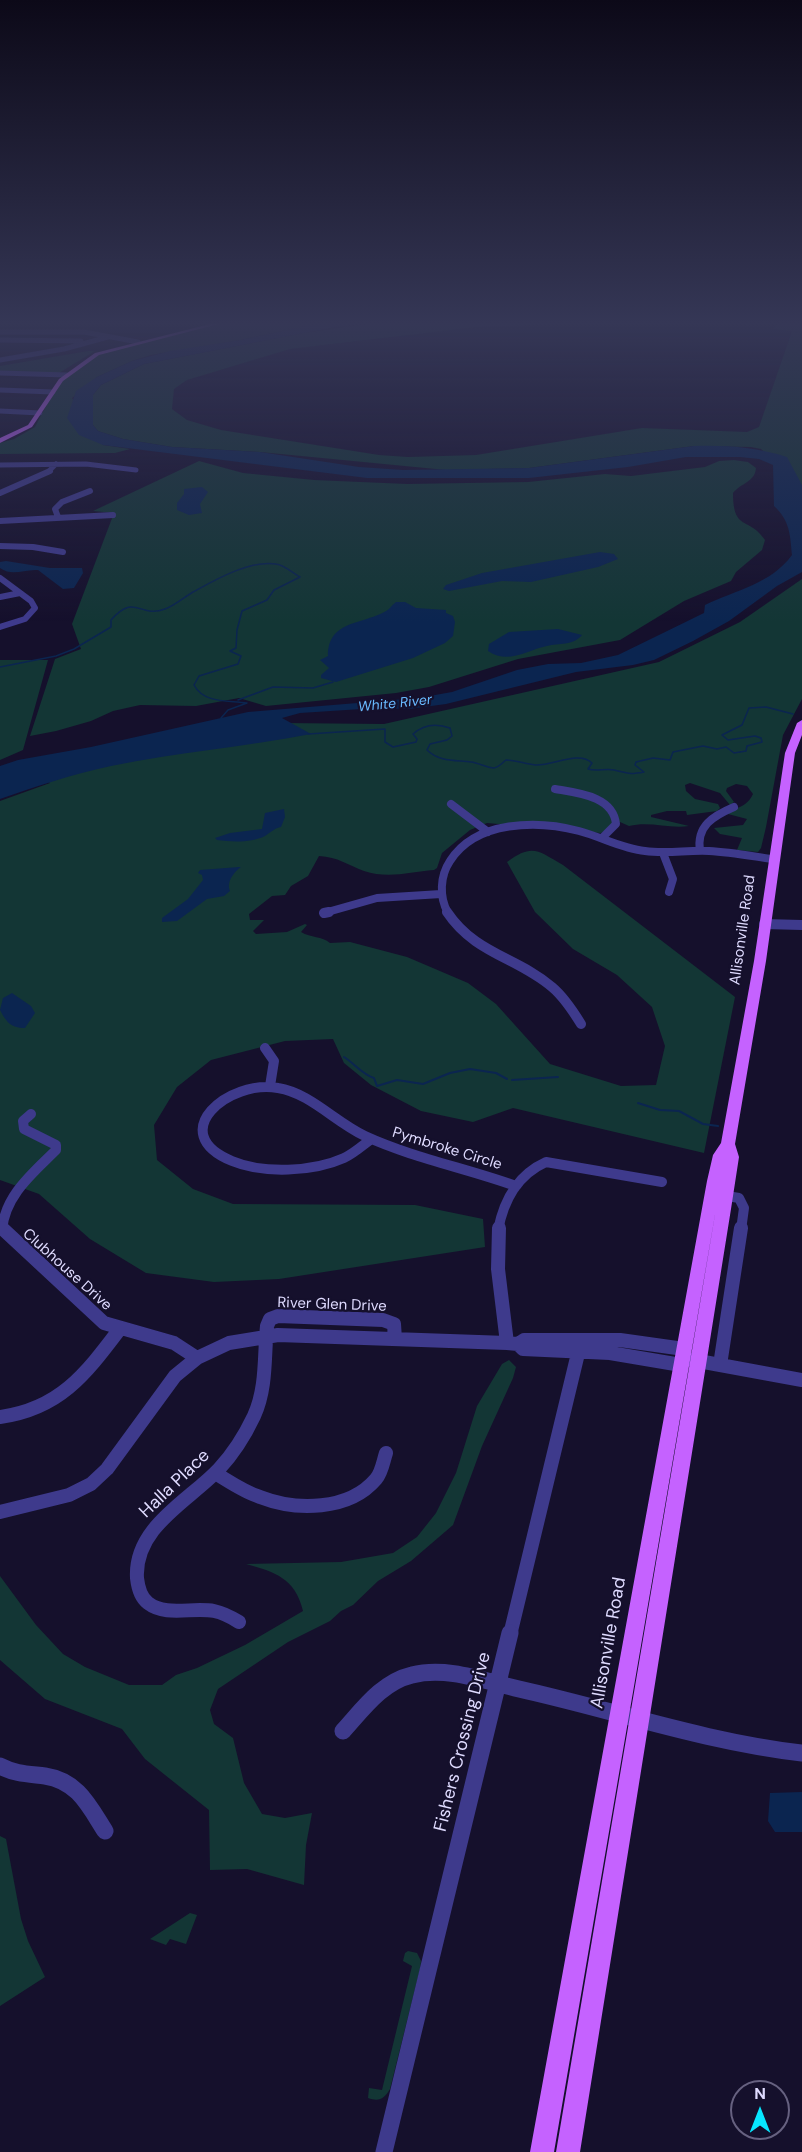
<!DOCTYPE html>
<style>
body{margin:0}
#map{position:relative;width:802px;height:2152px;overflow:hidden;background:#15102c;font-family:"DM Sans",sans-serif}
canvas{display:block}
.north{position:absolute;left:730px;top:2080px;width:60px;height:60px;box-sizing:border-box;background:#15102c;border:2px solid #666180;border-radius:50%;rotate:0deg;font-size:16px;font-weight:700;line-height:24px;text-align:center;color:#dfdbff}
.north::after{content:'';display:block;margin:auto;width:21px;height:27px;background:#07e6ff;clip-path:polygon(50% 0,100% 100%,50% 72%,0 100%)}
</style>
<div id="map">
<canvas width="802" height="2152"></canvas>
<div class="north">N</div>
</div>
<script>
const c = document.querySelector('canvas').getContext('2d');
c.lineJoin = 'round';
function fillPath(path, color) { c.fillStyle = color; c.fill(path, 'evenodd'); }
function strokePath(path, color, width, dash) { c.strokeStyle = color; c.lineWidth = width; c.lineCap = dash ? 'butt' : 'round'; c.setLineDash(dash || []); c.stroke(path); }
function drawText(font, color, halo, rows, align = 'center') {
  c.font = font + ' "DM Sans",sans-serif'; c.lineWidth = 4.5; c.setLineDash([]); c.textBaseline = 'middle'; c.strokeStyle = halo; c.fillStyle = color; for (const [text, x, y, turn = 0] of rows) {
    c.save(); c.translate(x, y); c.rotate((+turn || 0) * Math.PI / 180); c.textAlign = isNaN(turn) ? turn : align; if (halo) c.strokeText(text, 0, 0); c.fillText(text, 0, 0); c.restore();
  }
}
fillPath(new Path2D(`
 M226,321H330L240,340L151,355L132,361L97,377L72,398L103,445L130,449L115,453L0,454V443L14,439L35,427L57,385L89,359L105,351Z
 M388,321H641L476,327L290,349L187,380L174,389L172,409L187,420L221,430L379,455L408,457L476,455L642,428L747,432L759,427L792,331L773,329L778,324L756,322L747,326L738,321H802V489L761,449L751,447L694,446L529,468L446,470L260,452L172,447L123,439L98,431L93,425V395L101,385L144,364L304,333Z
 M88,351H95L59,373L0,372V366Z
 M734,460L748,462L756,468C755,482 741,483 733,493C733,532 749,516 765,540L762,550L736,572L731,581L684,601L620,640L518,659L429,687L396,693L266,706L239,698L196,706L140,705L113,711L91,721L56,731L30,736L55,659L81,649L72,624L114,513L93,511L199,461L243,473L314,480L407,484L528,482L605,474L631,476L705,467L719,461Z
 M802,579V699L783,735L766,827L761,848L758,852L737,850L742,838L720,834L714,828L743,825L747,819L728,814C738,806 747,807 753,794L747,786L736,784L727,788L726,791L734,802L730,805L720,793L690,783L685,785L686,791L695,799L718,804L720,808L717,811L687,815L686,811H667L651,815V817L689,826C669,829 650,821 629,826L620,822L601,833L487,823L470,830L442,853L437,868L434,870C410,872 388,879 364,871C348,865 338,857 319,856L308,876L291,886L285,895L272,896L249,914L250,920H264L253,931L256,934L287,932L305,924L307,925L301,932C311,938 322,936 330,943L350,942L407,957L468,983L496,1004L550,1064L621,1086L656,1085L665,1046L652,1007L617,975L573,949L535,912L507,862C533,843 538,851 563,865L735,997L704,1153L513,1108L473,1122L421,1111L371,1085L344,1063L333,1039L285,1041L211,1060L177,1087L154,1125L157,1160L193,1189L233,1204L415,1205L483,1219L485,1247L279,1279L214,1282L146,1273L90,1239L39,1194L0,1180V801L50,783L44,778L281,723L384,724L659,662L740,622Z
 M0,660H48L23,750L0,760Z
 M509,1360L516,1367L513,1378L482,1446L453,1525L411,1561L378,1581L353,1605L341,1611L330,1621L288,1642L218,1689L210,1710L214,1724L233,1738L244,1783L262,1814L285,1818L312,1813L306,1845L304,1885L247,1869L210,1870L209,1810L145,1759L122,1729L45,1699L0,1660V1576L36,1625L63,1654L85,1667L129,1685H162L176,1675L197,1668L245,1645L303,1611C295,1578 275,1572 246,1564L341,1562L393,1553L417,1537L436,1513L456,1473L477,1406L502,1364Z
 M0,1836L6,1839L21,1919L28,1941L45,1977L0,2006Z
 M190,1913L197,1915L186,1944L170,1939L166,1945L150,1939Z
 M408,1951L417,1953L421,1961L420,1969L390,2089C384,2099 379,2102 368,2098L369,2088L382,2090L412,1966L403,1961L405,1953Z`), '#133635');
fillPath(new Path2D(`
 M330,321H388L335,327L144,364L101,385L93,395V425L98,431L123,439L172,447L260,452L359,467L403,470L529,468L694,446C726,445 756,447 787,457L802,485V572L777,586L729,621L693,641L654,660L633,665L576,672L446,704L409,709L377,708L300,713L282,718L311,734C245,747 177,752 111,766C73,774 37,786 0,799V766L18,760L91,747L248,712L418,698L452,692L517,670L548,664L581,663L618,655L704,613L705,605C736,590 771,584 792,555C790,534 790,521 774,506L773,465L759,459L740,457H686L628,467L529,478H367L103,445L79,435L67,418L76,391L97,377L132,361L170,351L240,340Z
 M202,487L208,492L200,504L202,513L189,515L177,510V503L184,494V489Z
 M600,552L614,554L618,559L598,567L531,582L502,581L449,591L443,589L446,585L482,573Z
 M6,561L50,568H82L83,573L74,588L63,589L38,570C23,569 13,577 0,568V562Z
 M396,602H405L416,608L446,610V613L453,616L455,622L453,636L445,643L413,658L336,682L321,678V675L329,668L320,660L328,656C328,620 362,625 386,611C390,609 391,606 396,602Z
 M558,629L582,635C573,646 559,643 547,646C527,650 508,665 488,651L489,644L509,632Z
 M284,809L285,817L281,827C275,828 271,832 265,836C251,843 232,842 217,840L215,838L230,833L262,829L265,813Z
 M239,867H241C234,872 226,882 230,891L224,896L207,899L177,921L162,922V918L188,899L203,880L202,875L198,873L200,870Z
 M12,993L31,1006L35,1013L25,1028C10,1028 6,1021 0,1010L3,998Z
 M802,1792V1832H775L768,1821L770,1793Z`), '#0b2550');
strokePath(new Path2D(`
 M0,667L56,656L74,649L111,627V620C136,592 139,619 165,609C175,605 183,598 193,592C215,580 249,560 276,564C285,565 292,573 300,577L274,590L267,600L242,611L237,630L236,648L230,651L241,656L238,664L199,676L194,685C204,704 229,700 247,703L228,710L221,718
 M238,700L273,687L313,688L333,682
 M308,734L385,729V742L393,747L416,742L417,739L413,734C424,724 436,723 450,728L452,736L447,740L430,744L427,750C439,762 456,760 471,762C479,763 487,768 494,768C499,767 502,763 506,760C516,760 525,764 535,765C553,766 579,750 592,763L588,769C597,772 605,768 614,770C629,773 627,775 644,772L635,765L636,762L653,758L670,760L673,752L703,746L717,749L726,747L734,753L746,751L747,746L762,742L761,738L755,736L728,740L722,735L742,725L749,708L766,707L793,714`), '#0b2550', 1.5);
strokePath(new Path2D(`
 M344,1057C355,1064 362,1074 374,1078L377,1086L397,1080L423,1084L450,1073L470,1069L496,1073L507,1079
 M512,1080L558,1077
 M638,1103L660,1110L679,1111L703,1124L718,1126`), '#0b2550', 2);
strokePath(new Path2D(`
 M0,332H84L138,342
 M0,340L81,341
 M0,360L64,349L108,337
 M0,373L67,375
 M0,390L53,392
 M0,411L40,413
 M0,465L86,464L136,470
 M48,472L56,464`), '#3e3a8c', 5);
strokePath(new Path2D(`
 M0,493L50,471
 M58,517L55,509L62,502L90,491
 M0,521L113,515
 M0,546L33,547L63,552
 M0,578L31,601L35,608L25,619L0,627
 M0,597L20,593`), '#3e3a8c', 6);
strokePath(new Path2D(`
 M555,789C578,793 613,796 616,824L602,838
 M451,804L488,832
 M700,851C696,826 713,816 734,807
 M663,853L673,879L669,892
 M324,913L377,898L441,894
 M448,913C439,897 440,876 450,861C476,820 538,820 579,831C602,837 622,849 645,851C666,854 687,850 709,851C730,852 751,856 772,859`), '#3e3a8c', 8);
strokePath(new Path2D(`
 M447,912C475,954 517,957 552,987C564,997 573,1011 581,1024
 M324,913L329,912
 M764,924L802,925
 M265,1048L274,1061L270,1086
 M370,1140C362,1146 353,1154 344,1158C313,1172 263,1174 232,1161C164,1133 229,1079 278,1088C310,1093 335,1122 365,1136C413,1158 466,1168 516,1186
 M727,1196L739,1198L744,1208L741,1230
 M2,1230C5,1195 33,1173 56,1150V1145L24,1129L23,1121L31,1114
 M498,1230C504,1200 517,1175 546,1162L662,1182`), '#3e3a8c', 10);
strokePath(new Path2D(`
 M2,1228L104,1323L174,1343L197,1358
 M499,1228L498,1269L507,1343
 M518,1344L524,1340H620L684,1349
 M693,1360L802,1380
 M720,1365L741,1228
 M0,1417C59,1409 85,1375 119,1330
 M215,1473C230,1482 244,1492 260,1497C296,1511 349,1511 376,1479C382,1472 383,1462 386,1453
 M0,1512L69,1495L91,1484L107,1469L175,1376L197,1358L229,1343L278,1335L507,1343L518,1344L523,1349L610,1353L681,1365
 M239,1622C231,1617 224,1613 214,1611C192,1607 166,1617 148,1603C140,1597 138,1587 137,1578C134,1527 189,1501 219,1469C233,1454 245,1435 254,1416C267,1388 264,1355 267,1326L270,1319L278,1316L383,1320L394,1324L395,1339
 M510,1635L581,1341`), '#3e3a8c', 14);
strokePath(new Path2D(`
 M343,1731C363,1709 382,1682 412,1675C447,1666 484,1681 519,1689C613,1710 706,1742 802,1753
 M0,1766C15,1774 29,1774 45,1776C78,1781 89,1806 105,1831
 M384,2152L510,1633`), '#3e3a8c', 17);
fillPath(new Path2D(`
 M222,321H230L99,355L63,381L32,427L0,443V438L28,425L59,379L95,353Z
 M802,720V735L795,753L766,961L735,1144L739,1157L731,1209L580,2152H556L717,1203L554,2152H530L707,1181L713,1155L721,1143L754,961L785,753L797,723Z`), '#c562ff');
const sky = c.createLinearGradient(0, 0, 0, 622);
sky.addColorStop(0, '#0c0918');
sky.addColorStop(0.52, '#353756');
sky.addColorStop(1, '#35375600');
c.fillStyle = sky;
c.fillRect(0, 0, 802, 622);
drawText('italic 14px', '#69baff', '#15102c', [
 ["White River",395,704,-6]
]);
drawText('15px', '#dfdbff', '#15102c', [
 ["Allisonville Road",743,930,-82],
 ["Pymbroke Circle",447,1149,17],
 ["Clubhouse Drive",67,1270,42],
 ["River Glen Drive",332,1305,2]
]);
drawText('18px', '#dfdbff', '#15102c', [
 ["Halla Place",175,1484,-44],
 ["Allisonville Road",609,1643,-80],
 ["Fishers Crossing Drive",463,1742,-76]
]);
</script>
